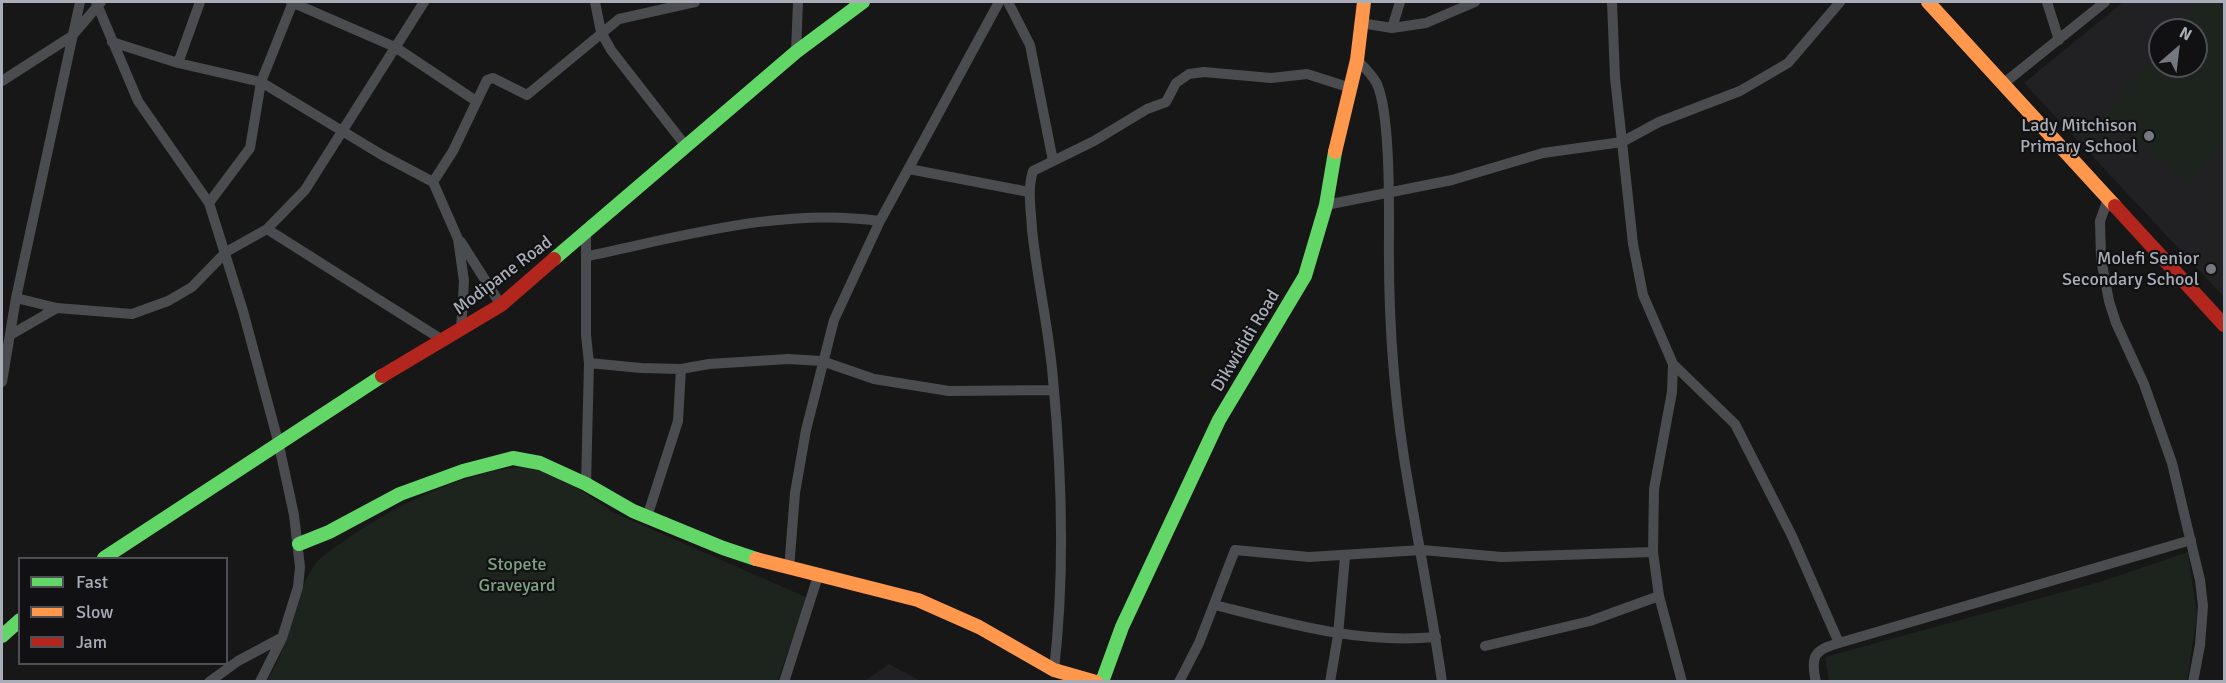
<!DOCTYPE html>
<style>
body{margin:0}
#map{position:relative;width:2226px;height:683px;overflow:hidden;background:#171717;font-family:Signika,sans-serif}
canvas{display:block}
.frame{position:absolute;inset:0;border:3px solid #a8adb8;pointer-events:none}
.legend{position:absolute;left:18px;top:557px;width:210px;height:108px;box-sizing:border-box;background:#111113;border:2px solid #4d4f55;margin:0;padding:8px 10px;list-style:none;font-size:18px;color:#a8adb8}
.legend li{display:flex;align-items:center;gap:12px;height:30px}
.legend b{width:30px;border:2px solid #4d4f55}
.north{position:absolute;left:2148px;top:18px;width:60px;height:60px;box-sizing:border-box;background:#111113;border:2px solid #4d4f55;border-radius:50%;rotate:28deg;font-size:16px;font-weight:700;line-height:24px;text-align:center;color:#a8adb8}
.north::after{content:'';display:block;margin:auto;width:21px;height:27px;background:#757880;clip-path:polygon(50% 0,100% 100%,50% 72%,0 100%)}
</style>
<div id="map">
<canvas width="2226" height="683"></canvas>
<div class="frame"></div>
<ul class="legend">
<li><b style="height:8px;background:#63d668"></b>Fast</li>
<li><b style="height:8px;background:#ff974d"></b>Slow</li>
<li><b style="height:8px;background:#b3261e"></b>Jam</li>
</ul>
<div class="north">N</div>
</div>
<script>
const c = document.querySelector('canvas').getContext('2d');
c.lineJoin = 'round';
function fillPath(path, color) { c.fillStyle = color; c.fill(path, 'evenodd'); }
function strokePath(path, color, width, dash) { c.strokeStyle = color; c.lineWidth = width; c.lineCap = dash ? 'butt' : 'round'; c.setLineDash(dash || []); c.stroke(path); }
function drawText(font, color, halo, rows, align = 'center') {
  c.font = font + ' Signika,sans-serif'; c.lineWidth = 4.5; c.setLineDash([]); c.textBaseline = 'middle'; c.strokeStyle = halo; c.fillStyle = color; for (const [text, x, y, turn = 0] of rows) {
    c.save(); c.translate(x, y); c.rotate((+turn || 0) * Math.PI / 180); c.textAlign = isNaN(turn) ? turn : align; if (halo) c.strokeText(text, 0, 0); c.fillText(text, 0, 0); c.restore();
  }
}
fillPath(new Path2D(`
 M2123,2H2224V297L2024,83ZM2160,30H2196V66H2160Z
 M889,664L921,681H865Z`), '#212123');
fillPath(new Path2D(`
 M2199,2H2221L2224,5V141L2190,183L2106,114L2160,49V66H2196V30H2176Z
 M521,467C556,471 584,491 612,512L808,598L777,681L267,682C272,671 279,660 283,648C294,620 297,589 316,563C321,557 330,551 337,546C385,510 461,472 521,467Z
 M2188,552L2197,615L2187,681H1829L1825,657L2103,581Z`), '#1d241e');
strokePath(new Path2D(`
 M96,2L138,101L209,203L243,311L278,441L294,515L300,567L298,587L282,638L260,682
 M291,2L395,47L476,101
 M595,2L601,32L611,50L685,145
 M1008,2L1030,45L1053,161
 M1400,2L1392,28L1426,23L1475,2
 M2047,2L2059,40
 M1361,23L1392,28
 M112,42L178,63L261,82L382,155L433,182L458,239L464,281L461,331
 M796,52L798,2
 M1357,60C1364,67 1372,74 1377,84C1390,114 1389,199 1389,234C1388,319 1394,404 1409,488C1420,553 1433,617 1442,682
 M178,63L200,2
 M2,81L72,36L101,2
 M2003,84L2105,2
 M909,169L1029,192
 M433,182L453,151L487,80L493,78L527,95L619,19L695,2
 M2108,199L2100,221L2101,259L2109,301L2116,323L2144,384L2172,463L2200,580L2203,606L2200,645L2193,682
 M209,203L250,148L261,82L293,2
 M1326,205L1452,180L1543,153L1622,142L1615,78L1612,2
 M267,229L444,341
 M461,242L501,305
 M588,256C684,236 782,207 880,221
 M16,298L57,308
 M12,334L57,308L132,314L168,301L192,287L226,252L267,229L305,190L424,2
 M589,363L641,368L681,369L709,364L788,359L822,361L874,379L949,391L1053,390
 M1673,364L1735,424L1792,536L1839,643C1814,650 1810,656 1816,682
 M2,382L16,298L80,2
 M586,484L589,363L586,335V234
 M647,517L678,421L681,369
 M789,569L795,493L806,430L834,320L880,221L999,2
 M1215,605C1290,624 1358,644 1436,637
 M1839,643L2191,540
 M1485,646L1590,621L1659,596
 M1054,670C1065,575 1062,474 1053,379C1049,329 1037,279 1032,229C1031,209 1027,190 1033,171L1094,141L1147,109L1166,102L1176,83L1189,74L1204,72L1271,78L1307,74L1351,88
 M209,682L238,661L281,638
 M784,682L818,576
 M1179,682L1199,643L1235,550L1309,557L1422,550L1502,557L1653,552
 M1330,682L1338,635L1345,557
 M1682,682L1659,596L1653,552L1654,489L1672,392L1673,364L1643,295L1633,244L1622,142L1659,122L1740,91L1788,63L1840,2`), '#4b4c50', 10);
strokePath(new Path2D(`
 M554,259L796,52L863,2
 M299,544L329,532L400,494L463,471L513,458L540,463L586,484L633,511L723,548L756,559
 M104,558L382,376
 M2,636L20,620
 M1102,682L1122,627L1219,420L1305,276L1326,205L1335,152`), '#63d668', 14);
strokePath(new Path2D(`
 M1928,2L2115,206
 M1335,152L1357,60L1364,2
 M756,559L918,600L979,627L1054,670L1096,682`), '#ff974d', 14);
strokePath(new Path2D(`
 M2115,206L2224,325
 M382,376L501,305L554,259`), '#b3261e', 14);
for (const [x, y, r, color] of [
 [2149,136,6,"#757880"],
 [2211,269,6,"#757880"]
]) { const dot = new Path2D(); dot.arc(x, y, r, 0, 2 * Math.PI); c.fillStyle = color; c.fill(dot); strokePath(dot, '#111113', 2); }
drawText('18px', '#a8adb8', '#111113', [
 ["Lady Mitchison",2137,126],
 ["Primary School",2137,147],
 ["Molefi Senior",2199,259],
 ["Secondary School",2199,280]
], 'right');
drawText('18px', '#a8adb8', '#111113', [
 ["Modipane Road",503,276,-37],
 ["Dikwididi Road",1246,341,-59]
]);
drawText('18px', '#7fa381', '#111113', [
 ["Stopete",517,565],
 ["Graveyard",517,586]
]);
</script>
